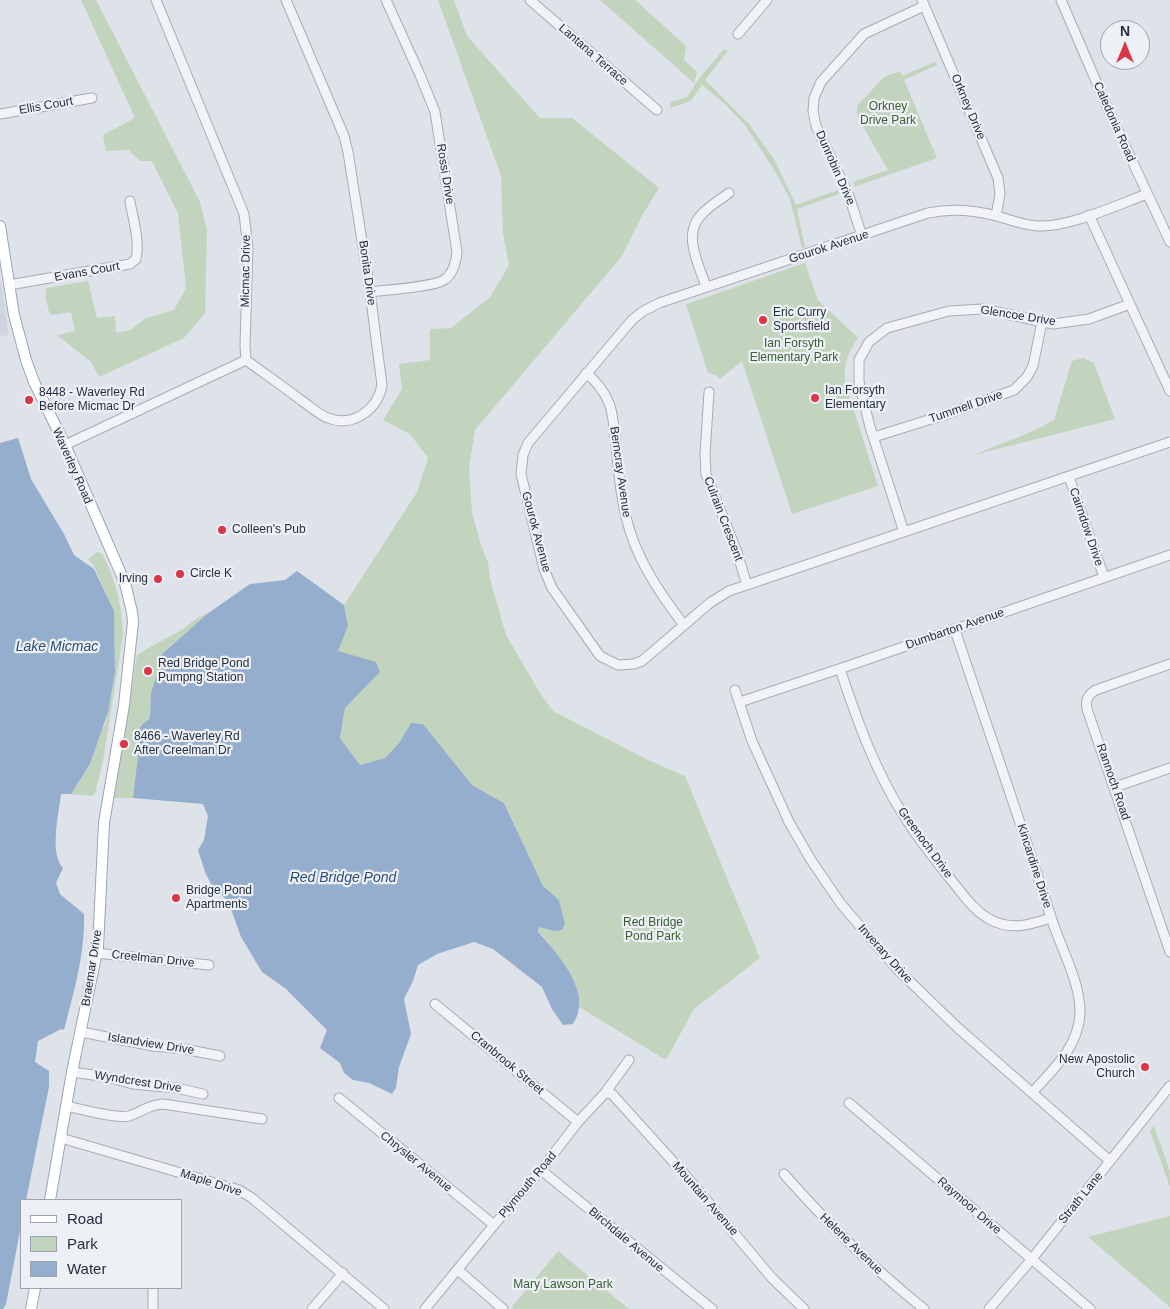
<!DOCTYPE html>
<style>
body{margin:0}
#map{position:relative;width:1170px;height:1309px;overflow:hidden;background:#dee2e9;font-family:Arial,sans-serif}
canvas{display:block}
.legend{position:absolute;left:20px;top:1199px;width:162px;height:90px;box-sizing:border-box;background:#edf1f6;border:1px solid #9da3ae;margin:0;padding:6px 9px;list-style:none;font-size:15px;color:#252e41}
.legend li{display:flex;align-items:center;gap:10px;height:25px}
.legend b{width:25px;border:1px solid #9da3ae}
.north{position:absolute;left:1100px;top:20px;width:50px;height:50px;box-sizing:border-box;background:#edf1f6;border:1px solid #9da3ae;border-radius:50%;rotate:0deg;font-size:14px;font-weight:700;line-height:20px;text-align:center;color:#252e41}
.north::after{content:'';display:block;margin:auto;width:18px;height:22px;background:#db3648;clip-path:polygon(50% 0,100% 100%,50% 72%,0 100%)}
</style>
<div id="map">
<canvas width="1170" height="1309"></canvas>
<ul class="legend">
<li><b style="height:6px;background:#fff"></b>Road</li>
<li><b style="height:14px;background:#c3d4be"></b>Park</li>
<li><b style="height:14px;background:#95aecd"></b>Water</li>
</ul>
<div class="north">N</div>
</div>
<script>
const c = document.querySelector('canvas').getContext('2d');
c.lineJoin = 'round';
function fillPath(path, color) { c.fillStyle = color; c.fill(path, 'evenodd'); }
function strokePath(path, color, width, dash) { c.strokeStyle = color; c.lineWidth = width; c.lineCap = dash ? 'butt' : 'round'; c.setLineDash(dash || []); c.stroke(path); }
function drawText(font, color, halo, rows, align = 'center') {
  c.font = font + ' Arial,sans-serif'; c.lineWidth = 4.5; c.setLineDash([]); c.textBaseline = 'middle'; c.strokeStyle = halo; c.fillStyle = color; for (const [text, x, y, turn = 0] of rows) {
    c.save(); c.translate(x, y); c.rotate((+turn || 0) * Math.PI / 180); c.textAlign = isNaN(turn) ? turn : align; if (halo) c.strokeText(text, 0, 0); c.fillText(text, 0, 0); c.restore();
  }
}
fillPath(new Path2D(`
 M0,277L9,335L0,336Z`), '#cfd4de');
fillPath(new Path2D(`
 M81,0H96L200,202L207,230L205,313L184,338L99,377L91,362L57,335L75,331L71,312L52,315L49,312L46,299V288L88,281L97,318L115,316L116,333L130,330L146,318L174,310L186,288L178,213L152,161H140L129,150L106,151L103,135L135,118Z
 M438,0H454L467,36L540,118H572L659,188L643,214L622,256L475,430L469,467L472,512L481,545L488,562L490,579L506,635L540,693L553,711L648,760L685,776L760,958L694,1009L666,1060L579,1007C582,980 555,951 538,931L539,926L545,928L565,924L559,900L543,886L504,803L472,785L423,724L411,723L399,743L385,758L360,765L340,738L345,708L380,672L337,651L348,626L344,605L417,492L428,458L410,434L383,420L402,389L399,364L430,360V329L451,328L489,298L509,266L503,234L501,176Z
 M600,0H635L686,46L684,60L697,72L694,83Z
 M724,49L728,51L705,80L749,124L775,161L796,205L838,190L839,194L797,209L805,247L802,248L790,199L776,173L745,125L725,104L702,85L691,101L670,108L671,102L687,97L700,77Z
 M935,62L937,65L904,80L937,158L854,187L853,182L888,170L857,116V106L884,77L900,71L902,76Z
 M805,263L818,300L858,338C848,351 843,366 845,383L878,486L792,514L742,361L720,379L715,375L708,373L686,304Z
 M1083,358L1094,363L1115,419L974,455C1001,443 1029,435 1054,420L1072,361Z
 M97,552L101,553L103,555C116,581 122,606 123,635L103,761L95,793L92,796L71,794L90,764L99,735L105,724L115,672L114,611L93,564L88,559Z
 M207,614L161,655L157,675L151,692L150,718C142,726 138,724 140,737L133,798H114L137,655C152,645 168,638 183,629C191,623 197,617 207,614Z
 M1154,1126L1170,1171V1187L1150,1131Z
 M1170,1216V1307L1088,1237Z
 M558,1251L629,1309H513L512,1307Z`), '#c3d4be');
fillPath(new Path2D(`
 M18,438L31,479L64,534L74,555L94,569L114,611L115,672L108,712L90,764L71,794H61C59,813 49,853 63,868L56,883L60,894L84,914C85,955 74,991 64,1030L61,1029L38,1041L35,1062L49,1071V1087L26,1200H21V1226L6,1304L3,1309H0V443Z
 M297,571L344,605L348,626L338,651L376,662L380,672L345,708L340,738L360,765L385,758L399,743L411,723L423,724L472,785L504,803L543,886L559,900L565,924L562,930L554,931L539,927L538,932C558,954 594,993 573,1024L563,1025L552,1009L542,987L493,949L474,942L437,954L418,965L413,981L404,999L411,1034L399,1067L396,1088L392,1094L369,1083L353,1080L344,1073L340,1063L320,1048L327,1030L286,989L262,972L241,937L228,901L212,886L205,872L198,850L204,840L208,816L203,804L133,798L140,737C138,724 142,726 150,718L151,692L157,675L161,655L207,614L250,584L285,580Z`), '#95aecd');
const minor = new Path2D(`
 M530,0L657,110
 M922,0L998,178L1000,194L996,216
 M1061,0L1108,109L1170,242
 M738,34L767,0
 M0,114L92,98
 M1147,194C1117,205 1068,228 1037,226C1023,225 1010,220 997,216C974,210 951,208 928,213L659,303L642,312L632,320L528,443L523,455L521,474L544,569L552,588L600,656L618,665L634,664L642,661L711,602L729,591L1170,442
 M1089,215L1170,391
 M862,236L849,196L816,126L813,111L814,98L821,82L864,34L924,6
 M9,285L130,264L136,259C140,240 133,220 130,201
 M706,286C698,263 681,232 704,212C711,205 721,199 729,193
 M370,292C386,290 433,287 444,280C453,274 456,263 457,252L435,112L420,75L386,0
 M246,360C265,374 284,387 302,401C310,406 319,415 328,418C353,428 378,409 382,385L370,292L348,152L344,136L286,0
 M586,373C596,381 604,391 609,403C614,416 614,431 616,445C618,469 620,493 626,517C635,557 659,592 683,624
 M709,392L705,455L706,474L737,552L747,585
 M874,437L944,415L1014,390L1027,377L1033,366L1042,322
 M65,445L246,360L245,346L248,248L244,214L156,0
 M1069,477L1104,577
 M904,532L870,427L859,382V360L869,342L887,328L949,311L983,309L1053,324L1089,319L1130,304
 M955,630C987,726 1020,821 1051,917C1060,947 1081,982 1080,1014C1078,1048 1053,1069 1032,1093
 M1170,664L1096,690C1088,694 1085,701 1087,709L1170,952
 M840,669C857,720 875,771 904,816C918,839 935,860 952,881C963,894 973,910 989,919C1011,931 1029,925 1051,918
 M735,690L752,741L789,822L811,860L841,904L897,969L958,1028L1110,1161
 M740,702L848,666L1170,555
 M1115,787L1170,768
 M96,953L209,965
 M435,1004L578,1122
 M81,1032L153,1046L184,1049L220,1056
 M72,1072L107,1077L133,1084L176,1088L203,1094
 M605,1093L612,1094L687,1177L772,1278L804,1309
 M339,1098L494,1225
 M849,1103L1090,1309
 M66,1106C81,1109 116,1119 129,1116C142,1112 147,1105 163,1104L262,1119
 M61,1138L239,1190L252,1198L384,1309
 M541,1170L712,1309
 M784,1174C827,1223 873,1268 924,1309
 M458,1270L503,1309
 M153,1288V1309
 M312,1309L343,1273
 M425,1309L494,1225L541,1170L578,1122L605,1093L629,1060
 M989,1309L1031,1260L1170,1086`);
const major = new Path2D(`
 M0,226L14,315L26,360L34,382L65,445L125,583L132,612L133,622L124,705L104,823L98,947L72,1072L50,1200
 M31,1309L35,1288`);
strokePath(minor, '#a6acb7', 11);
strokePath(major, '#9ca5b6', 12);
strokePath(minor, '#f1f3f7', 9);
strokePath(major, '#fff', 10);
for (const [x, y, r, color] of [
 [763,320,5,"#db3648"],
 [815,398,5,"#db3648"],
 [29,400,5,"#db3648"],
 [222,530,5,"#db3648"],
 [180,574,5,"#db3648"],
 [158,579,5,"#db3648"],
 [148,671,5,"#db3648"],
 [124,744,5,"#db3648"],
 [176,898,5,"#db3648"],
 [1145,1067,5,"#db3648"]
]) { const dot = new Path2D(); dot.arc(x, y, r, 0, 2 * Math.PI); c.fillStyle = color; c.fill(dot); strokePath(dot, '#edf1f6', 2); }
drawText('12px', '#252e41', '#edf1f6', [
 ["Lantana Terrace",593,55,41],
 ["Ellis Court",46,106,-10],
 ["Orkney Drive",968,107,67],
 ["Caledonia Road",1114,122,66],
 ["Dunrobin Drive",835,168,66],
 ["Rossi Drive",445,174,81],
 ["Gourok Avenue",829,247,-18],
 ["Micmac Drive",246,271,-89],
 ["Evans Court",87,272,-10],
 ["Bonita Drive",367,273,82],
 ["Glencoe Drive",1018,316,9],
 ["Tummell Drive",966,407,-19],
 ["Waverley Road",72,466,66],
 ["Berncray Avenue",620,472,82],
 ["Culrain Crescent",723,519,69],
 ["Cairndow Drive",1086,527,71],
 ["Gourok Avenue",536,532,75],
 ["Dumbarton Avenue",955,629,-19],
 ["Rannoch Road",1113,782,71],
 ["Greenoch Drive",925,843,54],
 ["Kincardine Drive",1034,866,72],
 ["Inverary Drive",885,954,48],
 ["Creelman Drive",153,959,6],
 ["Braemar Drive",92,968,-81],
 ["Islandview Drive",151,1044,9],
 ["Cranbrook Street",507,1063,40],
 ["Wyndcrest Drive",138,1082,9],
 ["Chrysler Avenue",416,1162,39],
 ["Maple Drive",211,1183,18],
 ["Plymouth Road",528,1185,-50],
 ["Strath Lane",1081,1198,-51],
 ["Mountain Avenue",705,1199,49],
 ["Raymoor Drive",969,1206,41],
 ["Birchdale Avenue",626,1240,40],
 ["Helene Avenue",851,1244,44]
]);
drawText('12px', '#385e31', '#edf1f6', [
 ["Orkney",888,107],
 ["Drive Park",888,121],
 ["Ian Forsyth",794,344],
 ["Elementary Park",794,358],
 ["Red Bridge",653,923],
 ["Pond Park",653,937],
 ["Mary Lawson Park",563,1285]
]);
drawText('12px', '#252e41', '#edf1f6', [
 ["Eric Curry",773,313],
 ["Sportsfield",773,327],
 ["Ian Forsyth",825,391],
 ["Elementary",825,405],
 ["8448 - Waverley Rd",39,393],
 ["Before Micmac Dr",39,407],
 ["Colleen's Pub",232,530],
 ["Circle K",190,574],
 ["Irving",148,579,"right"],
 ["Red Bridge Pond",158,664],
 ["Pumpng Station",158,678],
 ["8466 - Waverley Rd",134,737],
 ["After Creelman Dr",134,751],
 ["Bridge Pond",186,891],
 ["Apartments",186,905],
 ["New Apostolic",1135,1060,"right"],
 ["Church",1135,1074,"right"]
], 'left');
drawText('italic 14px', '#2c4b79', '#edf1f6', [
 ["Lake Micmac",57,647],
 ["Red Bridge Pond",343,878]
]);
</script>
